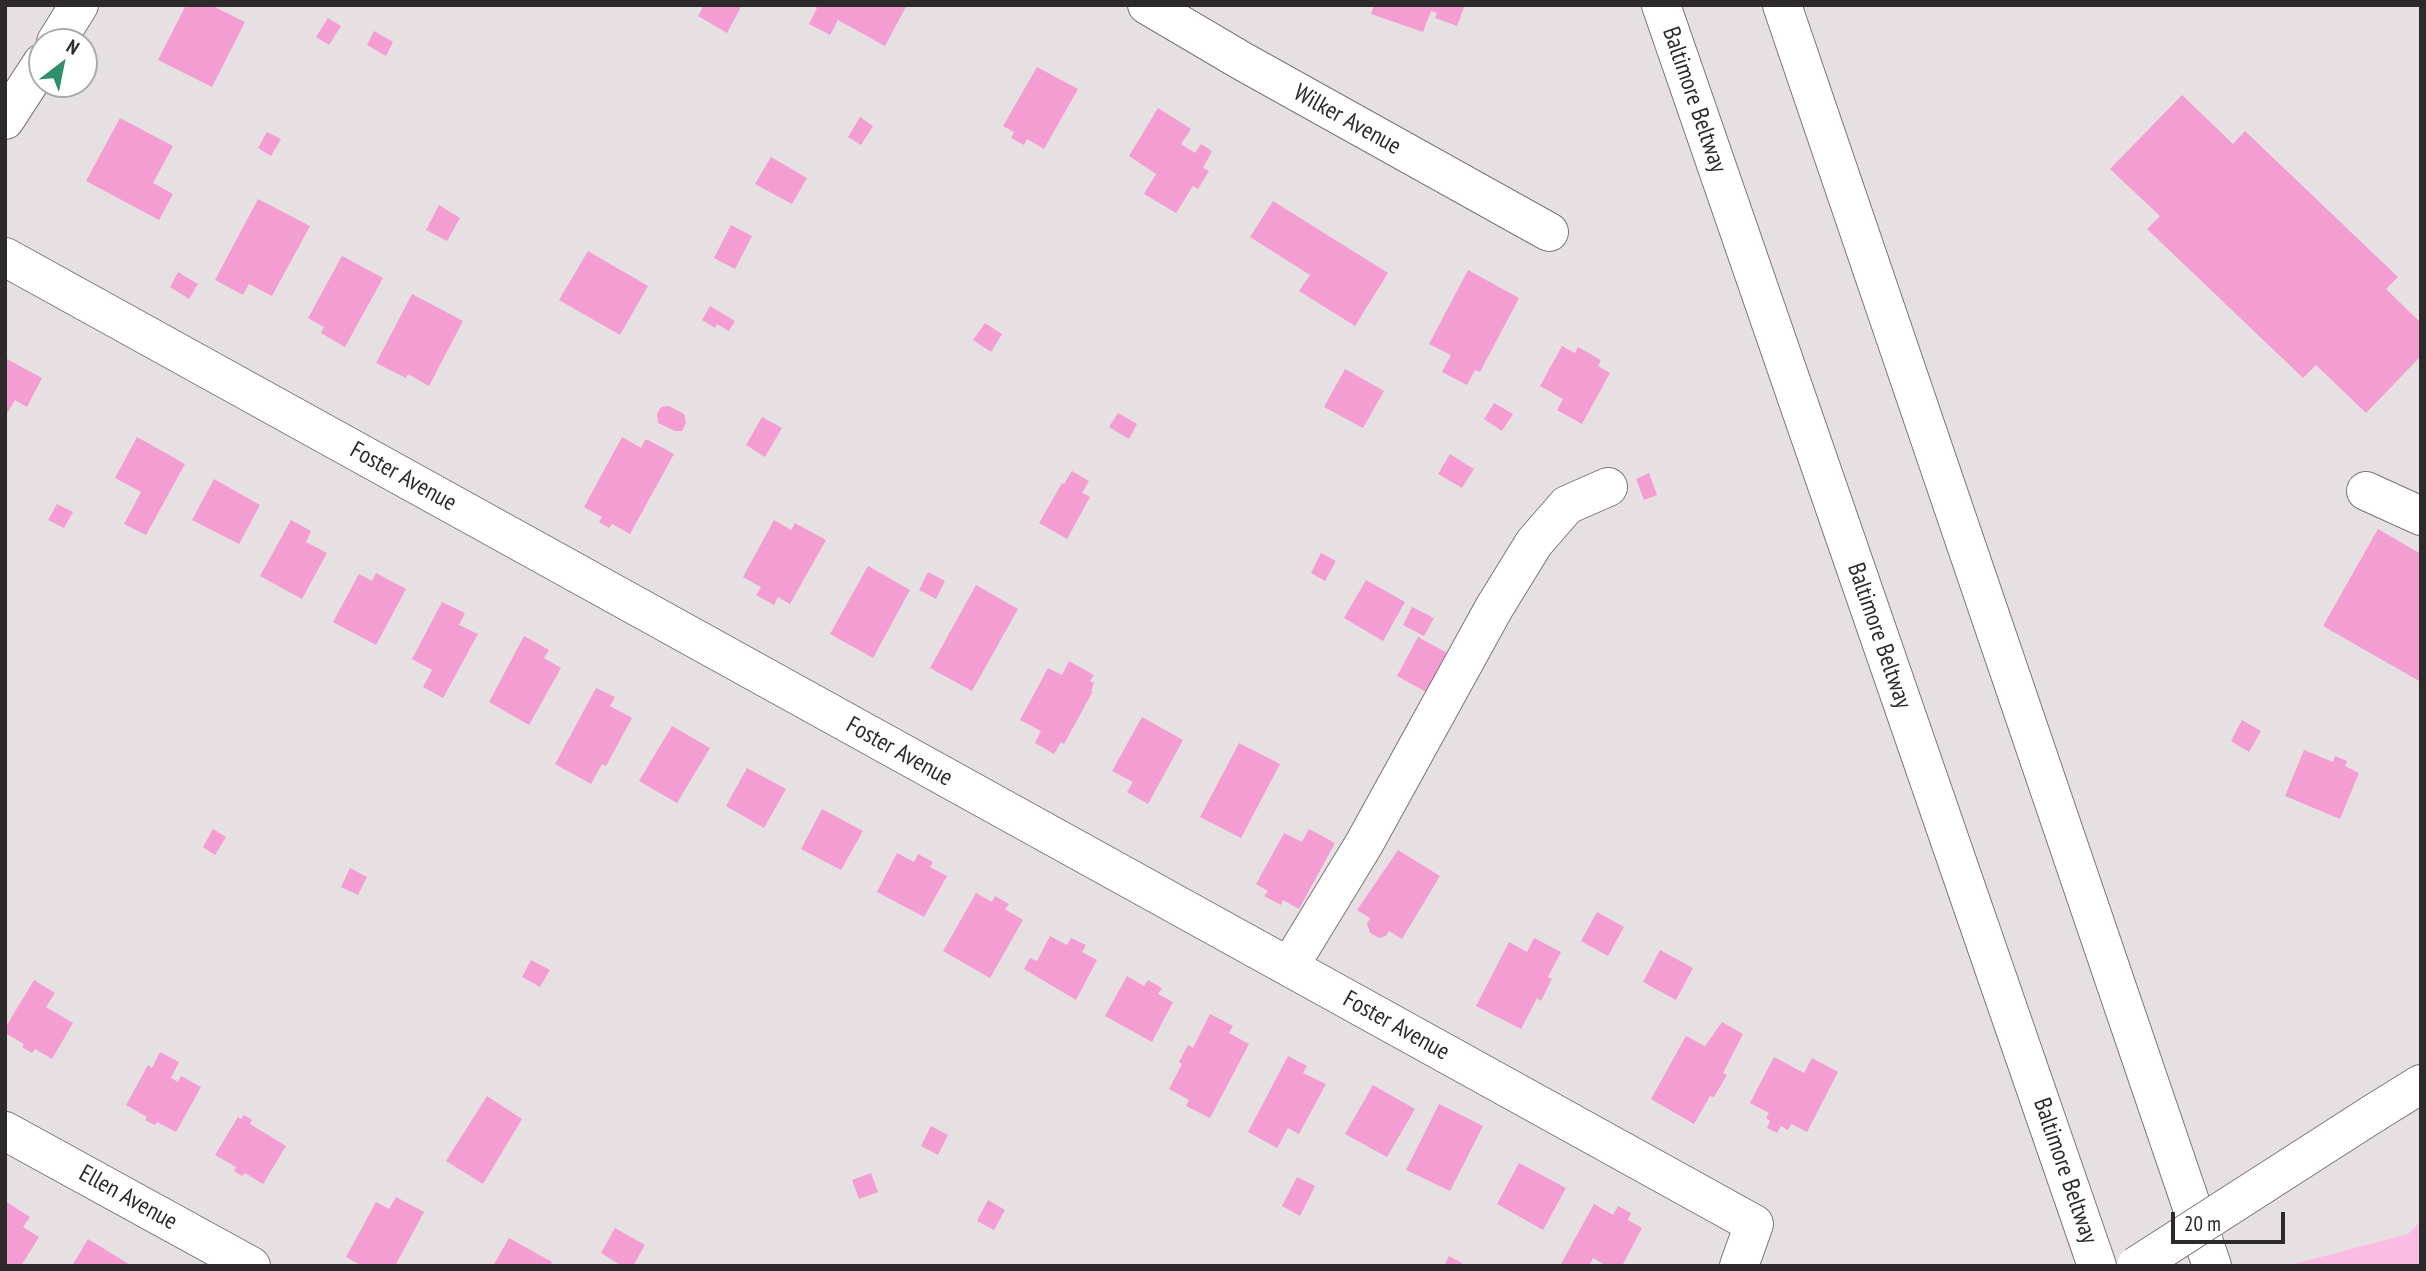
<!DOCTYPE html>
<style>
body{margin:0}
#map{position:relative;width:2426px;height:1271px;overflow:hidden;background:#e6e0e3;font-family:"PT Sans Narrow",sans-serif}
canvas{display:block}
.frame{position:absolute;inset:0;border:7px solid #2c2a2b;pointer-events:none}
.north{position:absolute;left:28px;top:28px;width:70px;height:70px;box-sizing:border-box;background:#fff;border:2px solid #abaaaa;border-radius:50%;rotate:32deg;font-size:19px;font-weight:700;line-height:28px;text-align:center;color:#2c2a2b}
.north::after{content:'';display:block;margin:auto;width:24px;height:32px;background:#2f8f68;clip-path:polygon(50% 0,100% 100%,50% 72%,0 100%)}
.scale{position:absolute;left:2171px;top:1212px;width:114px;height:32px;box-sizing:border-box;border:4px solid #2c2a2b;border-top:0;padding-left:9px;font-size:21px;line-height:24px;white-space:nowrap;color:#2c2a2b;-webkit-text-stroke:5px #fff;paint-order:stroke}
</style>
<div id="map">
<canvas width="2426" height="1271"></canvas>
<div class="frame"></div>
<div class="north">N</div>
<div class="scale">20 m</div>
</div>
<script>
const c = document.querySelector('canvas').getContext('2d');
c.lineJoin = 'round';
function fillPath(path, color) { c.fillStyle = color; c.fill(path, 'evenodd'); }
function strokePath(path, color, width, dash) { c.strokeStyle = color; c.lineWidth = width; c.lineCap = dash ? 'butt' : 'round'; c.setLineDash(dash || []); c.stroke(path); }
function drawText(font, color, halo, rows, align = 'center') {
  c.font = font + ' "PT Sans Narrow",sans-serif'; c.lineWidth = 5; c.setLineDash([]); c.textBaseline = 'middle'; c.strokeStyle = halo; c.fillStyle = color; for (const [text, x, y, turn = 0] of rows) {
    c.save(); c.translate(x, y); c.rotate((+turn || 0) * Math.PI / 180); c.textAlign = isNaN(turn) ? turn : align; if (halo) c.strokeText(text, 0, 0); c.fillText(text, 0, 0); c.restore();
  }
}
fillPath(new Path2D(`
 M2421,1221V1266H2294V1264L2408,1234Z`), '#fabce2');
fillPath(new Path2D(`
 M186,5H211L245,22L212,87L158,60Z
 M704,5H742L727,33L698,16Z
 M812,5H907L885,46L838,20L830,35L809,24L817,8Z
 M1374,5H1465L1457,26L1435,18L1437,13L1431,11L1423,32L1371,14Z
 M328,18L341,26L329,45L316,37Z
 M374,31L393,42L386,56L367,45Z
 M1037,67L1078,89L1044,149L1027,139L1024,145L1011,138L1014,132L1003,126Z
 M2182,95L2233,144L2245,131L2398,277L2386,289L2421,323V356L2366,413L2316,365L2303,378L2147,229L2160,216L2110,169Z
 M1158,108L1191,129L1181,144L1195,153L1201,144L1212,151L1203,168L1209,171L1198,189L1193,186L1176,213L1144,194L1156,174L1129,156Z
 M860,117L873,126L861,145L848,137Z
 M120,118L173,146L153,183L173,194L159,220L86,181Z
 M267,132L281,139L271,156L258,148Z
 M771,157L807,178L792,204L755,184Z
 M258,199L310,226L272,296L249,284L243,295L215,280Z
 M1273,201L1388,273L1355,326L1299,291L1310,275L1250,237Z
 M439,205L460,218L447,241L426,230Z
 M731,225L752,236L735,269L714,258Z
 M588,251L648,286L620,335L559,300Z
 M342,256L383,278L345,347L321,333L324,327L308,318Z
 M1468,270L1519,298L1480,372L1475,370L1467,385L1442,372L1451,355L1429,344Z
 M178,272L198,284L189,299L170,287Z
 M412,294L463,321L429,386L408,374L406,378L376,363Z
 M710,306L735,321L729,331L717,324L715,328L702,320Z
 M985,323L1002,334L991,352L973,340Z
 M1562,346L1575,353L1578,347L1601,360L1598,366L1610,373L1582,424L1557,410L1563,399L1540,386Z
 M5,358L42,378L27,407L15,400L5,417Z
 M1345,369L1384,391L1363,428L1324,407Z
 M1494,403L1513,414L1502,431L1484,419Z
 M669,406L684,414L686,423L682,431H675L658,423L657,414L661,407Z
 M1118,413L1137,424L1129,439L1109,427Z
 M762,417L782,428L765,457L746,445Z
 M137,437L185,464L146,535L124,524L141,492L115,478Z
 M622,437L641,448L645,440H648L674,454L630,534L612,524L609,528L599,522L602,517L584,507Z
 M1450,454L1474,469L1462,488L1438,474Z
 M1072,471L1089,481L1082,493L1090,497L1067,539L1039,523L1062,483L1064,484Z
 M1649,473L1657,495L1644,500L1636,479Z
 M214,479L260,505L239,544L192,520Z
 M57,504L73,512L64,528L48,520Z
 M291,520L311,531L306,542L327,553L302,599L260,576Z
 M774,520L791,530L795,523L826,540L790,604L778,597L774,605L756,595L761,587L743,577Z
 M2378,529L2421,554V682L2323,626Z
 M1321,553L1336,561L1325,581L1311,573Z
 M868,566L910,590L873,658L830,634Z
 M928,572L945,581L936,599L919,590Z
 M376,573L406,589L376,645L333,622L359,574L372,581Z
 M1366,580L1405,602L1383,641L1344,618Z
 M976,585L1018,609L972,691L930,668Z
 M442,602L465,613L459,625L478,634L443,698L423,687L432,670L412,659Z
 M1412,607L1434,618L1424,636L1403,625Z
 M524,636L549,650L544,658L561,668L529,725L489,702Z
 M1418,637L1458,659L1437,698L1397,676Z
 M1069,661L1094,675L1090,681L1094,683L1091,691H1093L1064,744L1061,742L1054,754L1035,743L1041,731L1020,720L1048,668L1062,675Z
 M596,688L615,697L610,706L632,718L606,766L602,764L591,784L555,764Z
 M1142,717L1183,740L1148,804L1127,792L1133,782L1112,771Z
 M2242,720L2261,731L2249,752L2231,741Z
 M672,726L710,748L677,803L639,781Z
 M1239,743L1280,764L1241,838L1200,817Z
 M2304,750L2333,762L2335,756L2347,761L2345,766L2359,773L2340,819L2285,796Z
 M747,768L786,789L764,828L726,806Z
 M822,809L863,831L841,870L801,849Z
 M213,829L226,837L215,855L203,847Z
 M1309,829L1335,843L1299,909L1283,900L1281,905L1264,896L1268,891L1256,884L1284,833L1302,842Z
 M1398,850L1440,876L1402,939L1389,931L1386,936L1379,938L1370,933L1367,924L1370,918L1357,910Z
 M897,853L914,862L918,854L933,862L930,867L947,876L924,917L877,892Z
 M350,868L367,877L358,895L341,887Z
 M976,893L992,902L995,896L1009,904L1005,909L1023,920L990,978L943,951Z
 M1597,912L1624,927L1608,956L1581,941Z
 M1050,936L1067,945L1071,938L1086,945L1082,952L1097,960L1076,1000L1024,969L1030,958L1037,961Z
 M1534,938L1561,952L1548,977L1552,979L1541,1001L1537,998L1521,1029L1476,1006L1509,942L1527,952Z
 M1660,950L1693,968L1676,1000L1643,982Z
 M531,960L550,970L540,987L522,977Z
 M1127,976L1144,986L1148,980L1162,988L1158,994L1173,1002L1152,1042L1105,1016Z
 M34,980L55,993L46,1007L73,1023L52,1059L35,1049L32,1053L22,1047L24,1044L5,1033V1028Z
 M1210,1014L1233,1026L1229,1033L1249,1044L1210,1118L1186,1106L1189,1100L1169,1089L1182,1064L1179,1062L1188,1045L1193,1048Z
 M1722,1022L1743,1034L1723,1073L1727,1075L1714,1097L1710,1096L1694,1124L1651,1099L1686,1036L1705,1046Z
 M160,1052L179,1062L171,1078L178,1082L181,1076L201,1087L176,1132L157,1122L155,1125L145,1120L147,1117L126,1105L148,1065L152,1068Z
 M1288,1056L1307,1066L1303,1073L1326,1084L1299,1134L1288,1128L1277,1148L1248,1132Z
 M1774,1057L1804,1073L1812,1058L1838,1072L1807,1132L1791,1124L1788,1130L1781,1126L1777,1133L1767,1128L1770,1121L1766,1118L1769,1113L1750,1103Z
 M1373,1085L1415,1109L1387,1157L1345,1134Z
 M487,1096L522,1119L483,1184L446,1161Z
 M1439,1104L1483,1126L1450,1191L1406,1170Z
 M244,1115L252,1120L250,1124L286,1146L263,1184L245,1173L242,1176L234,1171L236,1167L215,1155L238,1117L241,1119Z
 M931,1126L948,1135L938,1155L921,1146Z
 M1519,1163L1566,1188L1543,1230L1497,1204Z
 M871,1173L878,1192L859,1199L852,1180Z
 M1297,1177L1315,1186L1300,1216L1282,1206Z
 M396,1197L424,1212L395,1266H362L346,1257L376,1202L389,1209Z
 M988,1200L1005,1210L994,1230L977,1221Z
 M5,1201L30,1217L23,1227L39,1237L21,1266H5Z
 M1594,1204L1613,1215L1618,1206L1631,1213L1628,1220L1642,1228L1622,1266H1607L1593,1258L1589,1266H1564L1561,1264Z
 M615,1228L645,1245L633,1266H622L601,1253Z
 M509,1238L552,1262L550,1266H493Z
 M88,1239L132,1266H72Z
 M1449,1256L1462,1263L1461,1266H1444Z`), '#f39dd3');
const minor = new Path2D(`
 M1147,5L1242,61L1549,232
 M56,42L79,5
 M5,120L42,63
 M5,257L1754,1224L1739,1266
 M2366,491L2421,516
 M1289,967L1364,844L1494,608L1534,543L1567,505L1608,487
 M2371,1115L2421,1084
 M5,1131L251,1266`);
const highway = new Path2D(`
 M1661,5L2097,1266
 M1782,5L2212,1266`);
strokePath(minor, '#7b7578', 40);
strokePath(highway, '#7b7578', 40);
strokePath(minor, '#fff', 38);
strokePath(highway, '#fff', 38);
const minorBridge = new Path2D(`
 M2136,1266L2371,1115`);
strokePath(minorBridge, '#7b7578', 40, []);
strokePath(minorBridge, '#fff', 38);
drawText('24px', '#2c2a2b', '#fff', [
 ["Baltimore Beltway",1694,100,71],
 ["Wilker Avenue",1347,120,29],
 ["Foster Avenue",403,477,29],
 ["Baltimore Beltway",1879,636,71],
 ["Foster Avenue",899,752,29],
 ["Foster Avenue",1396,1026,29],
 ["Baltimore Beltway",2065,1171,71],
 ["Ellen Avenue",128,1198,29]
]);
</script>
